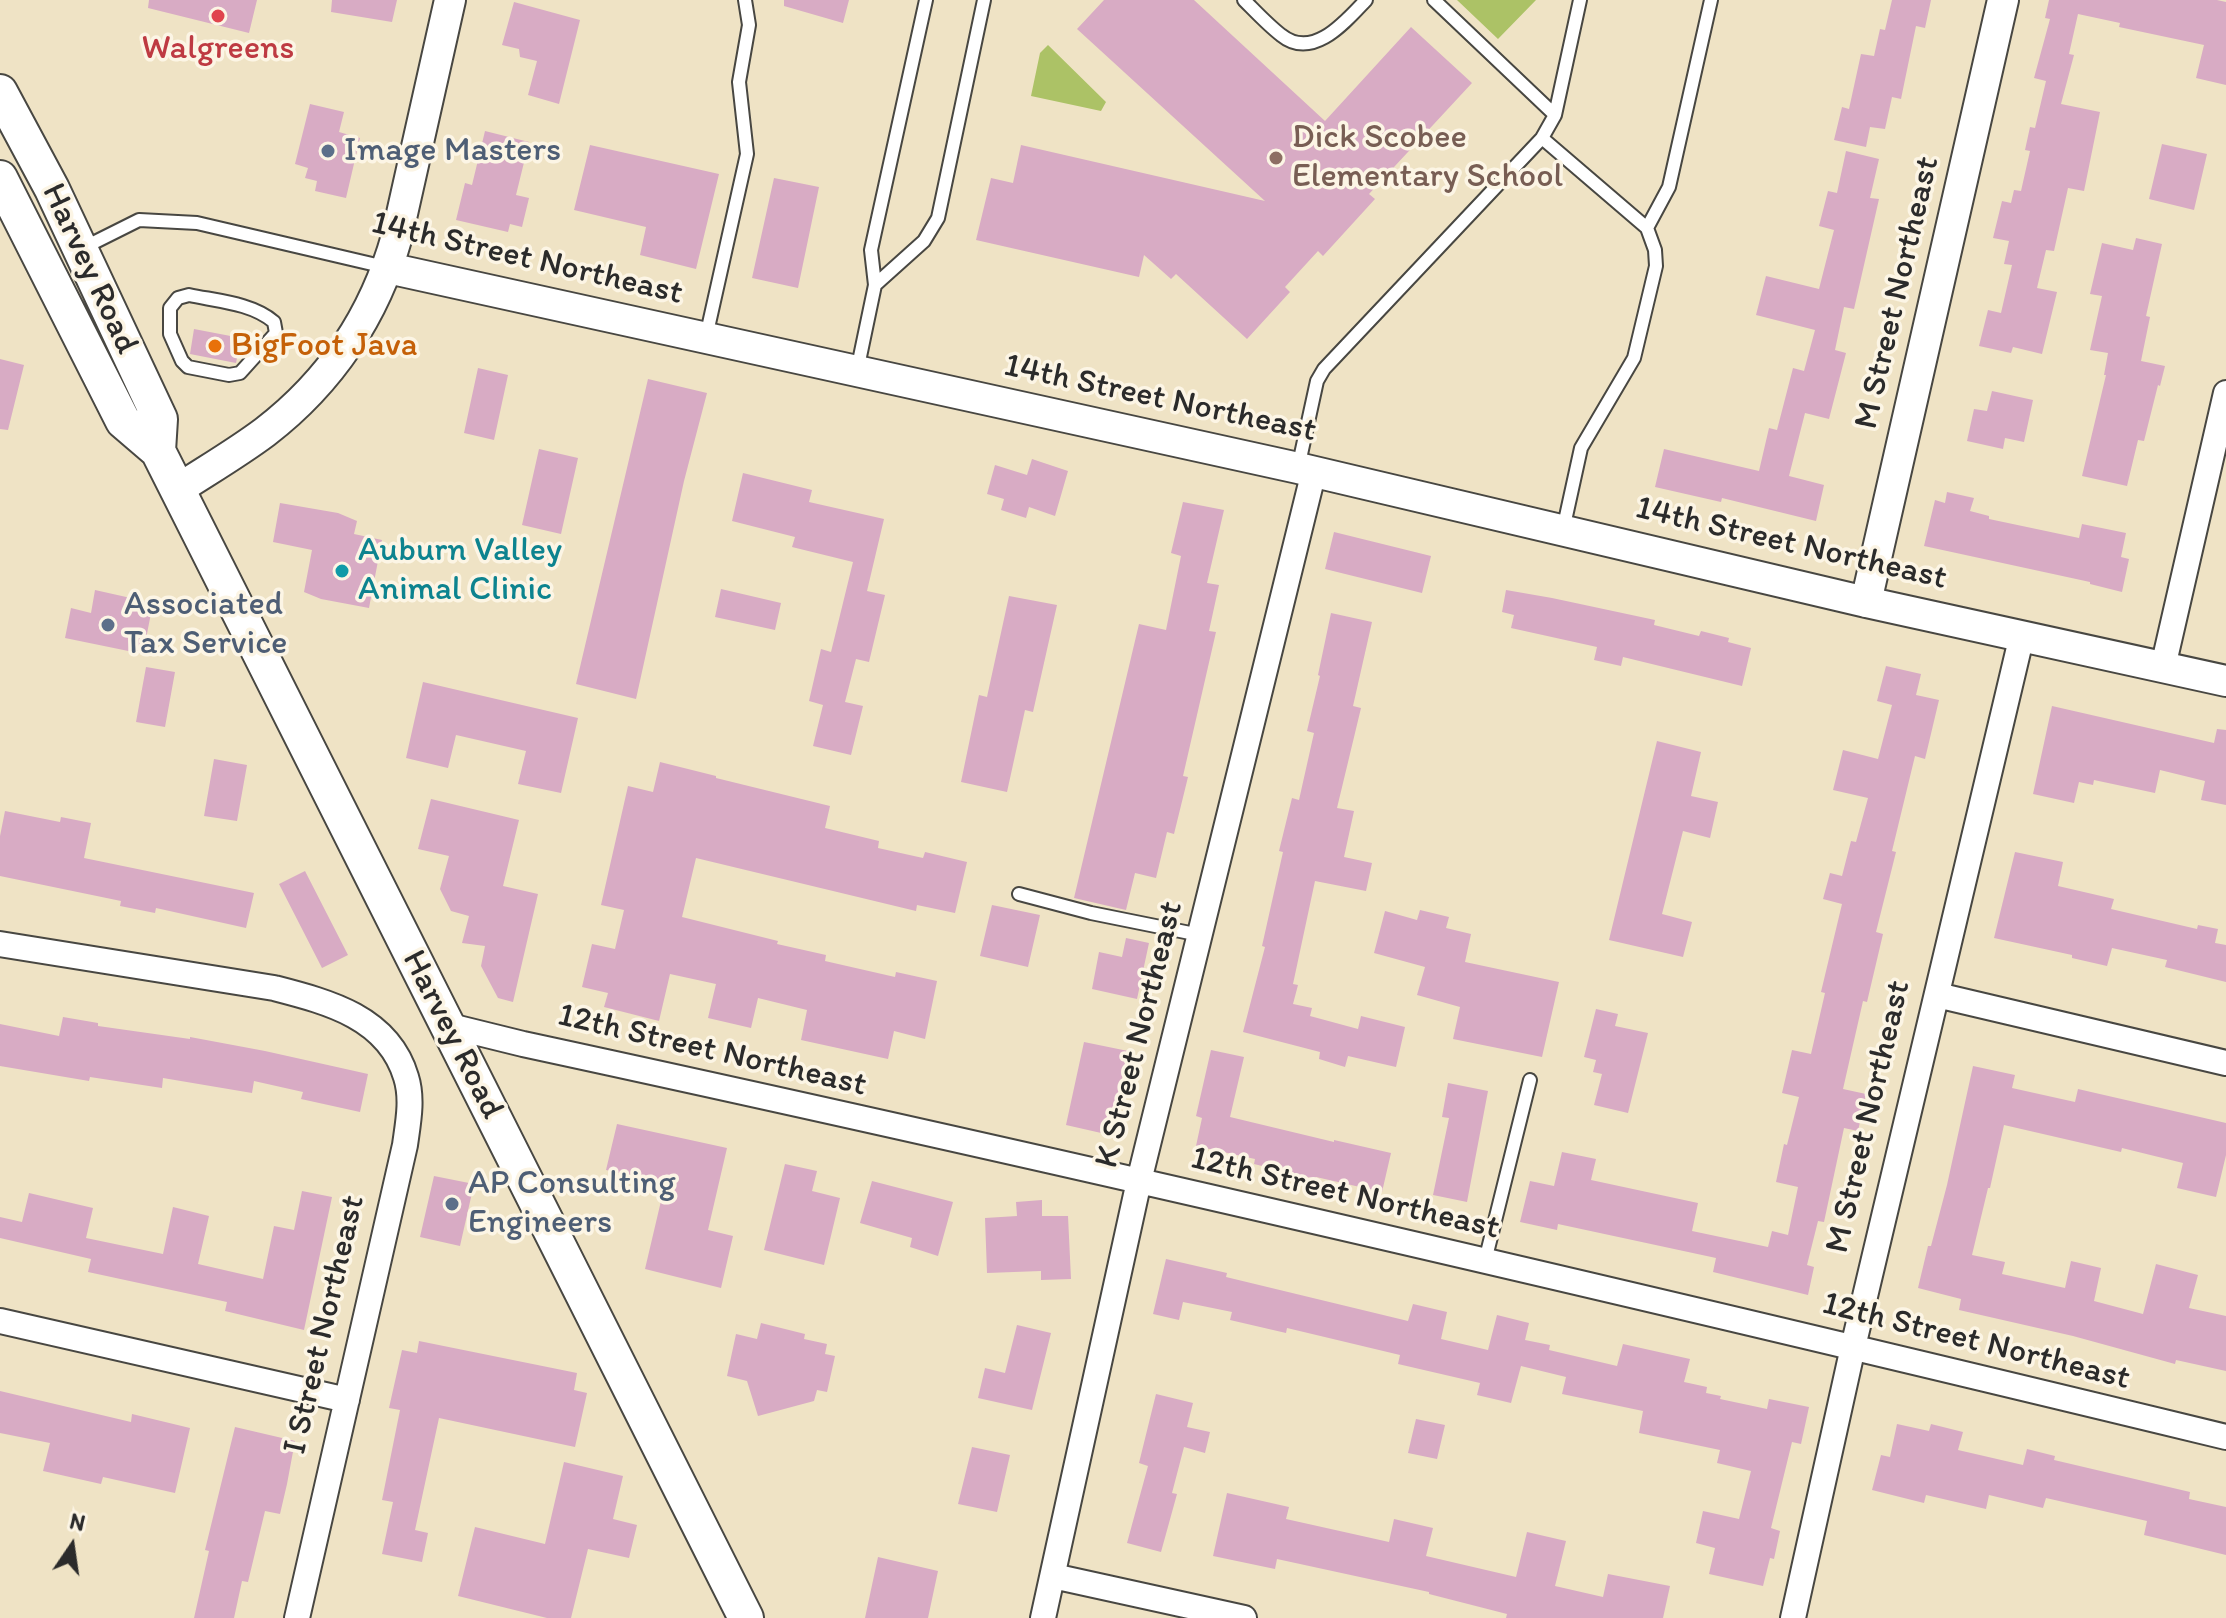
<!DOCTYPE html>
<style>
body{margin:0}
#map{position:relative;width:2226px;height:1618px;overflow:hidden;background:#efe3c5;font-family:Itim,sans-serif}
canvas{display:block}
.north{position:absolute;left:32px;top:1506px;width:80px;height:80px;-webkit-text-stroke:6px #fcf5e5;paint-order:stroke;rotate:13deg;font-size:22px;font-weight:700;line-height:32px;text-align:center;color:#2b2b2b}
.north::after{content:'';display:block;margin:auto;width:28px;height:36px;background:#2b2b2b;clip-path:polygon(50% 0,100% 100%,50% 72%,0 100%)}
</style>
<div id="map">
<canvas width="2226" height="1618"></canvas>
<div class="north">N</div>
</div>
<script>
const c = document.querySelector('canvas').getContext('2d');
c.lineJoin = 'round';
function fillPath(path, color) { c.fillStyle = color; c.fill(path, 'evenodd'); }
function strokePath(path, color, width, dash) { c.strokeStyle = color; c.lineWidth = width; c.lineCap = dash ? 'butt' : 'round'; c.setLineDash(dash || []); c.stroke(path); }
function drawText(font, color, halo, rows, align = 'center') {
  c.font = font + ' Itim,sans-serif'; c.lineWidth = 7; c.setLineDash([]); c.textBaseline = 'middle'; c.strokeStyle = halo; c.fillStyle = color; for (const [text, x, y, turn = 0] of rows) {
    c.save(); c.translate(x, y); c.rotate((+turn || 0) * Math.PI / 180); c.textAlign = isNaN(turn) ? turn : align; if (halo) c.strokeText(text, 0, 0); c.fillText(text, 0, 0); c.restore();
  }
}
fillPath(new Path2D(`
 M1457,0H1536L1498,39Z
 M1048,45L1106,102L1101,111L1031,96L1040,53Z`), '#acc266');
fillPath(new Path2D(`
 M149,0H257L249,33L148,8Z
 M332,0H397L392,22L331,12Z
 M784,0H849L843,23L784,6Z
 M1104,0H1194L1325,121L1411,27L1472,83L1369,194L1375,199L1323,256L1318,251L1285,287L1290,292L1247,339L1176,274L1171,279L1144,255L1139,277L976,240L991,178L1013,183L1021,145L1265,201L1077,29Z
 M1892,0H1931L1925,28L1916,26L1901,99L1892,97L1885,129L1870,127L1866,147L1834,140L1842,107L1849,109L1861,54L1874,56L1880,29L1885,30Z
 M2049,0H2217L2226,2V85L2196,78L2204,45L2119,27L2120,23L2078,14L2069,54L2074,55L2061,104L2100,112L2084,191L2068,188L2054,251L2046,250L2037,288L2057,292L2042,354L2013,347L2011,353L1979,346L1988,310L2001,313L2012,265L2004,264L2009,241L1993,238L2002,201L2011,203L2014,190L2021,191L2030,151L2025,150L2030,127L2035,128L2046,81L2034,78L2050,19L2045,18Z
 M514,2L580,20L559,104L528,95L537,61L520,57L519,49L502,45Z
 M310,104L344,112L339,132L360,138L346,198L315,191L317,181L305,178L308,168L295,164Z
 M485,131L529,142L516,195L529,198L522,227L510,224L508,232L456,220L465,183L472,185Z
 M2162,144L2207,154L2194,210L2149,199Z
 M590,145L719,174L696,269L640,255L646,227L574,210Z
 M1846,151L1879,159L1870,198L1879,199L1854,309L1844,307L1835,350L1846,353L1829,419L1805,413L1789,476L1824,485L1816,521L1722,498L1721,502L1655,487L1664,449L1759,471L1769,428L1777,430L1793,368L1804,371L1815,330L1756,315L1766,276L1819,289L1834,230L1819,226L1828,191L1837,193Z
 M774,178L819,187L798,288L752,278Z
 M2136,238L2162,244L2146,316L2150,317L2141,361L2165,366L2160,386L2158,385L2144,441L2138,440L2127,486L2082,476L2106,375H2104L2108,353L2090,350L2102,296L2090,294L2102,243L2133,250Z
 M194,329L241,338L236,363L190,354Z
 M0,359L24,365L8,430L0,429Z
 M478,368L508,375L494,440L464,433Z
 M648,379L707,393L684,481L636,699L576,684Z
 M1992,391L2033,400L2024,442L2005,438L2003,449L1967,441L1974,409L1987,411Z
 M539,449L578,458L561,534L522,525Z
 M1032,459L1068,471L1055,516L1029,507L1026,518L1001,510L1004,499L987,494L995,465L1027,475Z
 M743,473L812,490L809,502L884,519L867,591L885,595L869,662L856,659L845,702L863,706L851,755L813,746L823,705L809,701L821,649L831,652L853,562L792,547L795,537L732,521Z
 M1947,492L1974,498L1970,511L1989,516V519L2079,538L2082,524L2126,533L2121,557L2129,559L2122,592L2090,584V582L1924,546L1935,500L1945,503Z
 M1183,502L1224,510L1207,583L1219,585L1209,631L1216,632L1183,776L1188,777L1174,834L1167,832L1156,878L1135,873L1126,910L1074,898L1139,624L1166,630L1181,556L1171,553Z
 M280,503L338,513L357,521L354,534L382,540L369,608L321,599L304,592L312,550L273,542Z
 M1334,532L1431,556L1422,593L1325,569Z
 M721,589L781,603L775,630L715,617Z
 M95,590L153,603L143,654L65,638L71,608L91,613Z
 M1506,590L1552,598L1655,620L1654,625L1699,636L1701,631L1729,638L1728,642L1751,648L1742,686L1623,657L1621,666L1594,660L1597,647L1511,628L1514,615L1502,612Z
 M1009,596L1057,605L1033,712L1025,710L1007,792L961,782L979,695L987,697Z
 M1331,613L1372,622L1353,706L1361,708L1337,808L1354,811L1344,857L1372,863L1366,891L1315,881L1293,984L1298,985L1293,1004L1312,1008L1310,1016L1358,1029L1361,1016L1405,1027L1396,1067L1348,1056L1345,1067L1319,1059L1320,1052L1243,1032L1265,947L1262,946L1283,852L1279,851L1292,798L1299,800L1314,733L1307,731L1320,676L1318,675Z
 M1886,666L1921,674L1916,695L1939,700L1925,759L1915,756L1892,851L1896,852L1876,932L1883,934L1867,1002L1863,1001L1843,1089L1866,1094L1858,1131L1844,1128L1824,1222L1818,1221L1807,1265L1814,1267L1808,1295L1713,1272L1716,1258L1558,1224L1557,1230L1520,1222L1530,1181L1554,1186L1562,1152L1596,1159L1591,1180L1698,1203L1692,1231L1768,1247L1772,1231L1788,1235L1798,1187L1776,1182L1784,1144L1787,1145L1799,1097L1782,1093L1792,1050L1811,1054L1825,993L1821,992L1842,904L1823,899L1830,873L1842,876L1851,841L1856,842L1868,798L1833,790L1843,750L1878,759L1892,705L1877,701Z
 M146,667L175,672L165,727L136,722Z
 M423,682L578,718L561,793L518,784L526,751L456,735L448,768L406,758Z
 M2052,706L2214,743L2217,729L2226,730V805L2201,800L2205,781L2160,770L2155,793L2094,780L2093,785L2079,782L2074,803L2033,794Z
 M1657,741L1701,752L1691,796L1718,802L1710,838L1683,831L1662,914L1692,922L1683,957L1609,940Z
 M214,759L247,765L237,821L204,816Z
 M660,762L716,776V778L830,806L825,828L879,841L878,848L923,858L925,852L967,862L955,913L917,905L916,911L696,858L682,917L778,941L777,944L826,955L825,961L895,977L896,972L937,981L925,1039L894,1031L888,1059L801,1040L807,1010L758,998L751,1028L708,1018L716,984L670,974L659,1021L604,1007L608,993L582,987L592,944L615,949L624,910L601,905L628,786L653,792Z
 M431,799L519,820L503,886L538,894L513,1002L498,998L481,966L485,946L462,943L469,916L451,911L440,889L449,856L418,849Z
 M5,811L60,822L61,817L91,823L84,858L254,893L246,928L156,908L155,913L120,906L121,901L0,876V836Z
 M2015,852L2063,862L2058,886L2114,899L2111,909L2197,929L2198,925L2218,929L2215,943L2226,945V982L2165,967L2167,960L2112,948L2107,966L2072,958V955L1994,938Z
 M305,871L348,955L322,968L279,884Z
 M992,905L1040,915L1028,967L980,956Z
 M1420,910L1449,917L1446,928L1471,934L1465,962L1559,982L1542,1057L1453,1039L1460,1007L1417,995L1425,967L1374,953L1385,911L1417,920Z
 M1126,938L1149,943L1137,999L1092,989L1099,952L1122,957Z
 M1596,1009L1618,1014L1615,1026L1648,1033L1628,1113L1594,1105L1602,1074L1593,1072L1596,1060L1584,1057Z
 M63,1017L98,1023V1026L190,1039V1037L265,1051L368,1074L360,1112L301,1099L303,1092L254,1081L252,1093L163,1078L162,1088L90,1077L89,1081L0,1066V1024L59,1036Z
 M1084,1042L1128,1051L1110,1135L1066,1125Z
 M1211,1050L1244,1057L1230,1117L1334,1142V1140L1391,1153L1382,1192L1316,1177L1315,1179L1254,1164L1255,1159L1196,1146L1202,1118L1196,1116Z
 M1973,1066L2015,1075L2012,1088L2075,1102L2078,1089L2226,1123V1155L2216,1197L2177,1188L2183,1163L2122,1148L2121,1152L2004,1125L1990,1188H1988L1972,1255L2005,1262L2002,1274L2065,1288L2071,1261L2101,1268L2094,1301L2143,1314L2156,1264L2198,1275L2189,1308L2226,1316V1371L2176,1360L2175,1364L2073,1336L1959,1310L1961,1299L1918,1288L1928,1246H1931L1947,1185Z
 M1448,1083L1488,1091L1467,1202L1433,1195L1449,1118L1442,1117Z
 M617,1124L727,1148L708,1230L733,1236L721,1288L645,1269L665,1184L606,1170Z
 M785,1164L817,1171L812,1191L840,1198L824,1265L764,1250Z
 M434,1176L474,1184L460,1246L420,1237Z
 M872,1181L953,1202L938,1256L910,1247L912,1238L860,1223Z
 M302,1191L332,1197L304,1330L225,1311L227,1302L88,1272L91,1259L0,1238V1217L22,1222L29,1193L93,1208L86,1238L163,1254L173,1207L209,1216L198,1264L263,1279L274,1226L294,1230Z
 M1042,1200V1216H1068L1071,1279L1041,1280V1271L987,1273L985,1218L1017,1216L1016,1202Z
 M1166,1259L1227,1273L1226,1277L1408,1321L1413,1304L1447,1312L1441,1339L1488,1350L1497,1315L1529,1323L1525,1340L1550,1345L1549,1350L1617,1366L1623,1344L1690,1359L1684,1382L1707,1387L1706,1393L1721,1396L1720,1399L1767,1409L1769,1399L1809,1407L1801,1444L1792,1442L1771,1528L1780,1531L1774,1559L1770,1558L1763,1586L1709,1574L1715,1548L1696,1543L1703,1511L1739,1519L1751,1471L1717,1463L1720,1450L1639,1433L1643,1411L1562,1394L1566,1377L1521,1366L1511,1403L1477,1395L1480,1383L1398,1364L1400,1355L1287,1328L1286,1333L1230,1320L1232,1312L1183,1302L1179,1320L1153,1314Z
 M761,1323L805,1334L804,1339L827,1344L825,1354L835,1356L827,1392L817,1390L814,1401L758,1416L747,1381L727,1376L736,1334L757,1339Z
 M1017,1325L1051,1333L1032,1410L978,1398L985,1368L1005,1373Z
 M419,1341L577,1373L574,1390L587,1393L575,1447L439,1418L415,1530L428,1533L422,1562L382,1554L393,1502L382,1500L400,1410L389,1408L402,1350L417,1353Z
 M0,1391L131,1422L132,1414L190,1428L175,1493L103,1477L101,1484L43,1471L50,1443L0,1433Z
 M1156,1394L1193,1403L1187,1427L1210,1432L1205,1453L1184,1447L1172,1493L1177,1494L1161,1552L1127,1543L1148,1466L1139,1463Z
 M1416,1419L1445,1425L1437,1459L1408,1453Z
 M1897,1424L1929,1431L1931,1424L1963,1432L1958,1450L2023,1465L2027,1449L2055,1456L2054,1460L2190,1492L2189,1499L2226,1507V1555L2144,1535L2147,1521L2046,1498L2043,1508L1989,1495L1986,1509L1926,1495L1924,1503L1872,1490L1881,1455L1890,1457Z
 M235,1427L295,1441L287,1484L280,1514L265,1511L248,1582L242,1581L234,1618H194L209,1551L205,1550Z
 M972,1447L1010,1455L997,1512L958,1504Z
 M564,1462L623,1476L613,1519L637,1525L629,1558L588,1549L571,1618H547L458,1596L475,1527L545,1544Z
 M1227,1493L1289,1507L1286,1519L1389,1542L1394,1519L1433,1528L1426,1556L1516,1577L1527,1532L1566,1541L1555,1586L1603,1597L1608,1574L1670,1586L1663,1618H1506L1507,1614L1429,1594V1592L1277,1559L1275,1569L1213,1556Z
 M878,1557L938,1571L928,1618H865Z`), '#d8abc4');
const service = new Path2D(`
 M1244,0C1256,12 1268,25 1281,35C1313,61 1346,21 1366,0
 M1434,0L1555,115
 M1542,138L1647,228L1655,250L1656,266L1634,358L1581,448L1563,530
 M1647,228L1669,187L1711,0
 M83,248L139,220L197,223L385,267
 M875,285L924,241L938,218L984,0
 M189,295C217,301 252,303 274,322L276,333L240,373L229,375L188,367L182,361L170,334V308L178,298Z
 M706,337L747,154L739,82L749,25L745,0
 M857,371L875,285L871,250L926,0
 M1298,468L1317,381L1324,369L1542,138L1555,115L1580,0
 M1019,894L1091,913L1200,935
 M1485,1261L1530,1080`);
const minor = new Path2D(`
 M2163,667L2226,393
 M0,944L274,988C328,1002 388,1017 406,1077C413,1099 408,1123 405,1145L297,1618
 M1937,995L2226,1063
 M446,1025L523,1044C1093,1167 1660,1300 2226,1437
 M0,1321L347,1400
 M1053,1576L1244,1618
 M1043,1618L1139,1181L1314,471
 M1793,1618L1853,1347L2022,635`);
const tertiary = new Path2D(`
 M388,268L1298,468L1866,602L2226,681
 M177,490C206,471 237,453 265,432C330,382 375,315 397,236L450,0
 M1866,602L2003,0`);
const secondary = new Path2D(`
 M0,92L52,189L160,419L158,451
 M0,178L123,421L158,451L746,1618`);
strokePath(service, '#484742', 16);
strokePath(minor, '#484742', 28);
strokePath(tertiary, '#484742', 34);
strokePath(secondary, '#484742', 38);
strokePath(new Path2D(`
 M1029,377L1031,373
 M1837,554L1842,557`), '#484742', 5, [6, 6]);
strokePath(service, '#fff', 12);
strokePath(minor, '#fff', 24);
strokePath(tertiary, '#fff', 30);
strokePath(secondary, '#fff', 34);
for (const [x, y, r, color] of [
 [218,16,8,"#e0444e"],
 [328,151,8,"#5c6f8a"],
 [1276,158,8,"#8d6e63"],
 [215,346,8,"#e8710a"],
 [342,571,8,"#0f9aa8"],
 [108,625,8,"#5c6f8a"],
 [452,1204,8,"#5c6f8a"]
]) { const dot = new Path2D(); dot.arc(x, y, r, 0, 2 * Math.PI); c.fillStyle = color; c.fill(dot); strokePath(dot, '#fcf5e5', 3); }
drawText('34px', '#be3a42', '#fcf5e5', [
 ["Walgreens",218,49]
]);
drawText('34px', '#785e54', '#fcf5e5', [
 ["Dick Scobee",1292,138],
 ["Elementary School",1292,177]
], 'left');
drawText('34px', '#4e5e75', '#fcf5e5', [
 ["Image Masters",344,151],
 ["Associated",124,605],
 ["Tax Service",124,644],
 ["AP Consulting",468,1184],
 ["Engineers",468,1223]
], 'left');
drawText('34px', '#2b2b2b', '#fcf5e5', [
 ["14th Street Northeast",527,259,13],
 ["Harvey Road",89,269,65],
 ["M Street Northeast",1898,293,-77],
 ["14th Street Northeast",1160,399,12],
 ["14th Street Northeast",1791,544,13],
 ["Harvey Road",452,1035,63],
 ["K Street Northeast",1140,1035,-76],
 ["12th Street Northeast",712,1051,13],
 ["M Street Northeast",1869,1117,-77],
 ["12th Street Northeast",1345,1194,13],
 ["I Street Northeast",325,1325,-77],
 ["12th Street Northeast",1976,1342,14]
]);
drawText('34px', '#c56008', '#fcf5e5', [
 ["BigFoot Java",231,346]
], 'left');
drawText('34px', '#0d838f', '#fcf5e5', [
 ["Auburn Valley",358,551],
 ["Animal Clinic",358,590]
], 'left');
</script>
